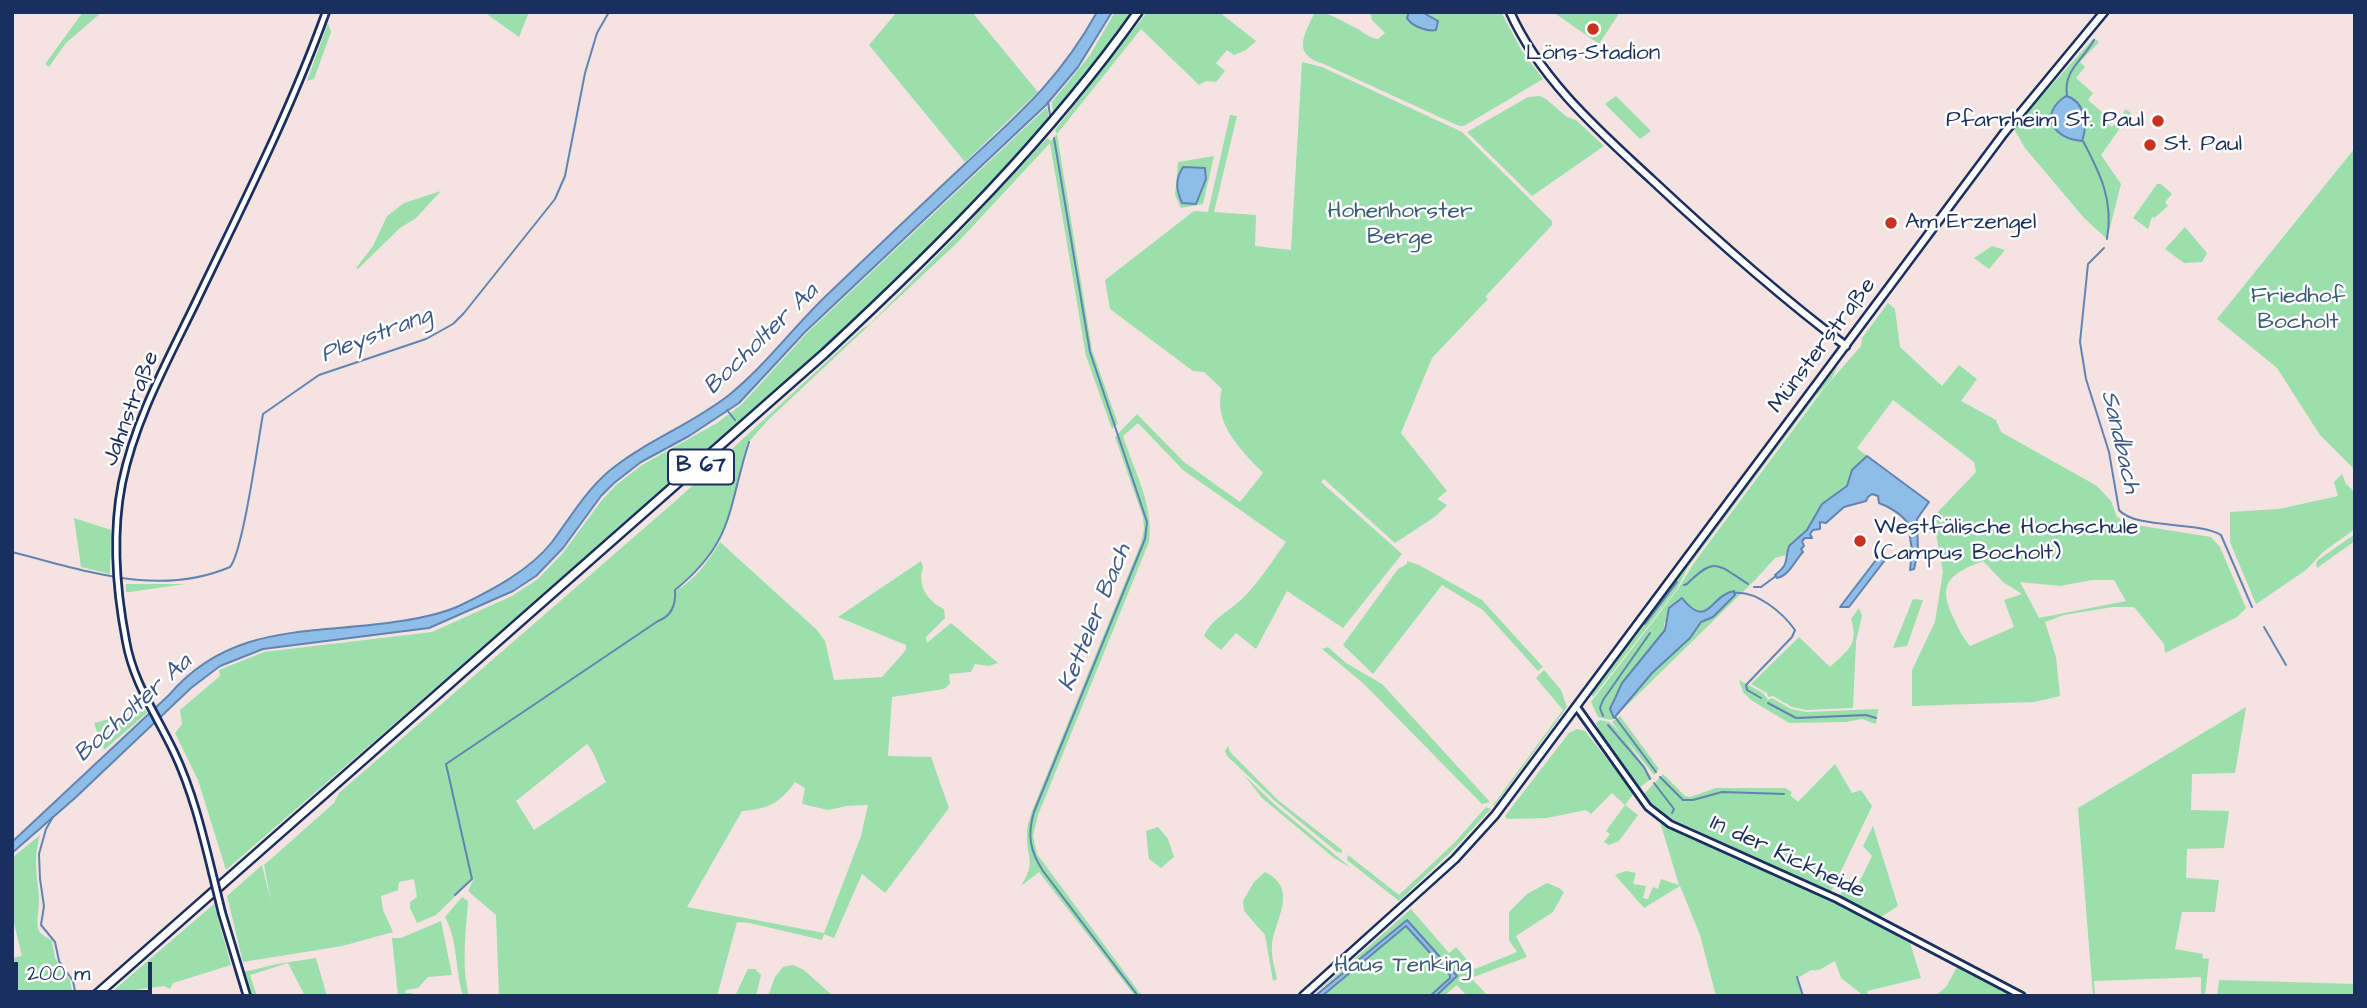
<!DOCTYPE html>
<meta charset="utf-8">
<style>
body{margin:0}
#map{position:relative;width:2367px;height:1008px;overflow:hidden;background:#f5e3e2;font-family:"Architects Daughter",sans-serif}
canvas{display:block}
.frame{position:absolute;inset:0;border:14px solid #1b2f5e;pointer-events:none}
.scale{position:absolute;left:14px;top:962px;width:138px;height:32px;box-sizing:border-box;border:4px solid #1b2f5e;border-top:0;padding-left:9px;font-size:21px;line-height:24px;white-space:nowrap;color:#1b2f5e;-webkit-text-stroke:5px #fff;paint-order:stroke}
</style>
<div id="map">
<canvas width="2367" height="1008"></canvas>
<div class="frame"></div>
<div class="scale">200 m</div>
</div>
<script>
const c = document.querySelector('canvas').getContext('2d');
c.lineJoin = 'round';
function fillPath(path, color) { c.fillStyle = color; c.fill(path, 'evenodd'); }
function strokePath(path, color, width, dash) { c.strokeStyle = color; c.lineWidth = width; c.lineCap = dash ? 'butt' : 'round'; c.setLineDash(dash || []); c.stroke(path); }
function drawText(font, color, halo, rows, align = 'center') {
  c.font = font + ' "Architects Daughter",sans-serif'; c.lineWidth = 5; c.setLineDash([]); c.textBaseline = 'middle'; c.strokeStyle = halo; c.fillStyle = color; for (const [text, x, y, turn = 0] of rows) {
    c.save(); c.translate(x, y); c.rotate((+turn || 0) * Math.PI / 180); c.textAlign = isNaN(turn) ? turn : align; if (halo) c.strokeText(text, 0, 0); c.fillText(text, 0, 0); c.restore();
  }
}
fillPath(new Path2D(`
 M83,12H102L66,43L49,67L45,64Z
 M484,12H529L519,37Z
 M897,12H972L1038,92L965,162L869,45Z
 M1115,12H1135L1053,116L1052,102L1090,55Z
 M1147,12H1219L1256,41L1246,50L1234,55L1227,50L1216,63L1225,71L1216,82L1206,81L1199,85L1141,29L1057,134L1092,350L1118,424L1112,429L1086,356L1050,143L958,242L768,420L747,444L728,519L714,550L704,563L674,590V592C696,579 707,563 720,542L817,630L825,641L834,680L882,677L906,650V645L838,617L921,561L923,567C917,585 927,601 944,609L945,618L926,637L927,643L951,623L998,663L989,666L975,664L971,672L949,674L950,684L944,689L892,697L888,756L931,757L949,808L885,893L862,874L834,938L824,934L822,940L750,923L737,922L717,996H499L496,915L468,891L474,878L436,915L417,923L410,908V902L417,897L414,879L399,882L398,890L381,896L383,910L393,932L342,946L243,962L227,896L262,865L271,902L264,865L334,803L339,793L680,497L862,329L870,324L965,227L1047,138L1051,141L1057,134L1055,130ZM587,744C597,756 599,769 606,782L534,830L516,801ZM795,782L805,788L802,804L828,810L847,806L868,805L861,836L824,933L687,907L742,811C768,809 779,804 795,782Z
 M1315,12C1328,12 1340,20 1352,26C1362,30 1367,38 1378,39L1385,33L1372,20L1370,12H1501L1522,51L1543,79L1464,126H1459L1324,64C1291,55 1304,35 1315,12Z
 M1553,12H1620L1599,44Z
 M328,23L331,32L314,79L307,81Z
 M2094,38L2099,42L2080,62L2085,67L2076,78L2093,93L2088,100L2103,113L2100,117L2112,127L2123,115L2125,109L2131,113L2101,155L2121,184L2107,239L2085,219L2025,148L2014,129L2027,112Z
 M1302,62L1322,67L1462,132L1552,221V225L1485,297L1488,299L1432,358L1401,433L1447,491L1437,499L1447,505L1436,516L1395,543L1324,479L1321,482L1402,554L1343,628L1287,591L1256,649L1236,633L1221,650L1204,636C1212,618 1230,611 1243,598C1259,582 1273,560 1286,542L1183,470L1138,423L1123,436C1134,471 1154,505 1149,542L1038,815L1033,836L1037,854L1142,996H1135L1039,872L1021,886C1037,861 1026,858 1027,833C1027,825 1030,818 1032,811L1141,543L1144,529L1143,517L1115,437L1137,414L1184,462L1240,502L1263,473C1242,451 1212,423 1222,389L1204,372L1193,371L1110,309L1105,280L1194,211L1208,212L1230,115L1237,116L1214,212L1256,215L1255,246L1291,250Z
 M1540,96L1546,99L1567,117L1576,120L1604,146L1532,196L1467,132L1528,97Z
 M1616,96L1651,131L1640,139L1605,104Z
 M1047,107L1049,119C1025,152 995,181 966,211C915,264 862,314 808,364L226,870L198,780L175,733L182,724L180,710L220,676L219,670L264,652L432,632L512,596L538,579L562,554L602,500L616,485L642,465L717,423L741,405L807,333Z
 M2355,148V470L2320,435L2277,368L2217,319Z
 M1214,156L1203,204L1181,208L1175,195L1178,162Z
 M2157,184H2161L2172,194L2165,202L2168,206L2154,218L2152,217L2148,229L2133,218Z
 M441,191L416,218L400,228L358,269L356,268L373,246L387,216L404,203Z
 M2185,227L2207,253L2202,262L2184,263L2165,249Z
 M1992,246L2005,250L1989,269L1974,258Z
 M1888,303L1895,309L1900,347L1942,386L1959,365L1977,379L1961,401L1996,420L2001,432L2097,486L2111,501L2117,517L2136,525L2211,537L2220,547L2246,608L2237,617L2165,653L2164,644L2134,607H2113L2064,615L2045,622L2056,657L2060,696L2034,702L1912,706V670L1935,622L1943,572L1933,517L1976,472L1974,462L1893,400L1857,448L1867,456L1852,470L1847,485L1822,504L1807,530L1789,546L1786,555L1775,558L1755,580L1616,716L1617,712L1640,689L1652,673L1690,638L1701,622L1713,617L1734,595V592C1710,596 1707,630 1682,598L1678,600L1664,624L1665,630L1616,693C1612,702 1608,709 1614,718L1611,720L1598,717L1591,702L1678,589L1694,563L1822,391L1861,346L1862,338ZM1983,561L2003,582L2022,594L2004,600L2014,627L1970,646C1963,638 1958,628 1953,617C1936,582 1952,573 1983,561ZM2092,580H2114L2126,601L2039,618L2020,582L2060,586Z
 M1838,366L1831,380L1815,397L1688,567L1677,589L1593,697L1591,694L1805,404Z
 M2342,474L2346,484L2355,492V529L2323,552L2306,570L2256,604L2230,542V512L2279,509L2338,496L2334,482Z
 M74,518L111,530L110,574L81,567Z
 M2355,534V541L2317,568L2316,563L2318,560Z
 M1407,561L1419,565L1482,600L1543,667L1538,671L1483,610L1442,585L1373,674L1343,645L1398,569L1407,564Z
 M126,584H185L130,592H126Z
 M1913,599L1923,600L1907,646L1893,648Z
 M1859,608L1862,616L1856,641L1853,708L1806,710L1792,707L1773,696L1768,697L1767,693L1751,684L1799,637L1830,667C1848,650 1859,645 1851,619Z
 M1328,647L1346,663L1382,684L1490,802L1482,804L1364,684L1322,649Z
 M1544,670L1561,690L1567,707L1494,806L1493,805L1563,710L1536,678Z
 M1739,680L1763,693L1768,700L1772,698L1791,709L1806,712L1878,709L1876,724L1862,719L1846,722L1789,723L1751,700L1743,692Z
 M144,707L147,713L104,750L94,723L129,714Z
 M2246,707L2235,773L2192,774L2191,810L2229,811L2224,848L2187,849L2186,878L2219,880L2215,912H2182L2175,949L2203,954L2202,958L2209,959L2205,996H2201V977L2094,981L2095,996H2093L2078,808Z
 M1620,716L1659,769L1654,775L1612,722Z
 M1600,720L1609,722L1621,733L1652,778L1639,788L1604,739L1596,723Z
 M1577,729L1585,731L1634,793L1625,805L1638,815L1619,841L1609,845L1604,842L1610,834L1606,831L1625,805L1612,793L1591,814L1586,810L1547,818L1507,819L1505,816L1569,733Z
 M1228,746L1230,752L1279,801L1342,850V853L1337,852L1276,802L1227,756L1225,751Z
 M1835,764L1852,793L1861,790L1872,806L1831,892L1672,819L1655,808L1644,794L1663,774L1685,796L1690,797L1716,788H1785L1792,792L1790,795L1798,802Z
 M1244,775L1274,804L1351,868L1334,858L1262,798Z
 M1486,807L1491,809L1452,851L1399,901L1347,860L1348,855L1399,895L1455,842Z
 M1660,822L1833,901L1910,943L1921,978L1867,991L1868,996H1864L1841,978L1835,961L1819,970H1811L1798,978L1804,996H1716L1700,935L1680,886L1644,908L1615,875L1626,871L1636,873L1633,884L1646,886L1643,898L1648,899L1653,887L1658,889L1661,879L1679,885Z
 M1873,826L1898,906L1881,917L1840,896L1843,888L1858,885L1872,856L1863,846Z
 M1158,827L1168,839L1174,857L1161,868L1149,859L1146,831Z
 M40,835C33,860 37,873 39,897C40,907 35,923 39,931C42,936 48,937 52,941L55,958L70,980L73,996H12V958L22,956L12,915V858Z
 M1265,872C1300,889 1274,920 1272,946C1271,956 1275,969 1277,979L1273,981L1265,935L1244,911L1243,901L1254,882Z
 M1547,883L1559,888L1564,892L1553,912L1516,936L1527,957L1471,978L1488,996H1467L1457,985L1444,996H1436L1457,976L1407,920L1312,996L1411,909L1449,953L1456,947L1475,969L1517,952L1509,940V912L1527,894Z
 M462,897L468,901C466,932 461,965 469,996H463C455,971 458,939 445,917Z
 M214,904L231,965L173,983L170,989L164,986L119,992L114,996H107Z
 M441,921L452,975L428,977L418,988L406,990L405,993H412V996H398L392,938H401Z
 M1406,926L1450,975V978L1430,996H1322Z
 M316,958L327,996H305L288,963L250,975L257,996H252L244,972L277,964Z
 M793,965L804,970L833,996H768L775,977L783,967Z
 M1957,967L2013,996H1935L1946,987Z
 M748,969H755L761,975L756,996H735Z
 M2219,980L2355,984V996H2217Z`), '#9adfac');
const water = new Path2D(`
 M1097,12H1112L1078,67L1046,105L805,332L739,403L689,436L641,462L614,483L601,496L563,548L536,576L513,591L429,628L263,649L220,666L191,688L75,798L12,853V842L169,695C232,621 314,635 401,621C421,618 441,614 459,606C492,590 529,571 552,542C570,518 585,492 608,472C645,441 691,425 729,395C766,365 794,326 829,293C874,250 919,207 964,165C1019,114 1060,79 1097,12Z
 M1409,12H1422L1438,21L1436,30C1428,32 1411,26 1407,18Z
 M2066,96C2085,101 2088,125 2082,141C2053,139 2038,114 2066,96Z
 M1183,167L1205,168L1206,179L1196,204L1182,203C1176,189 1175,180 1183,167Z
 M1867,456L1929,502L1917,519L1918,552L1914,569L1910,570L1912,550L1909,531L1912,530C1906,517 1894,509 1879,503L1878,496L1872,494L1868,497L1866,501L1844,507L1826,523L1820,522V529L1813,530L1810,534L1812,538H1805L1802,541L1804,546L1801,549L1803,552C1795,560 1789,576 1777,578L1775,575C1790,563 1784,562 1789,546L1807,530L1822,504L1847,486L1852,470Z
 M1879,556L1885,560L1849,607H1840Z
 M1734,591L1735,595L1713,617L1701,622L1690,638L1652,673L1614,718L1610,709L1622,683L1665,630L1669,608L1682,598C1708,631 1710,595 1734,591Z
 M1407,920L1457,976L1436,996H1430L1450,978V975L1406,926L1322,996H1315Z`);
fillPath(water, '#8fbde9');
strokePath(water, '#6184b1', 2);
strokePath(new Path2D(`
 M2067,96C2063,70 2083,60 2094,40
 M1048,102L1050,115
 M1054,138L1090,352L1147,522L1145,539L1034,812C1027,835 1030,851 1043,871L1138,996
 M2083,141C2100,173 2114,201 2107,239
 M2104,248L2088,264L2080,342L2086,379L2109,452L2119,510C2135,529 2197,521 2221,535L2252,607
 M727,410L735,420
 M12,552C84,570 158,598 230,567C243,552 258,441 263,414L319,375L426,339L453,324L464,313L555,199L565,176L585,73L597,33L609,12
 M1684,585L1687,584C1715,556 1717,564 1748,584
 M1754,587H1761L1776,576
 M1734,593C1756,590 1783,613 1795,630L1792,637L1746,685L1747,690L1761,698
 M1645,624L1677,582
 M2264,627L2286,665
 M1768,703L1796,718L1866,715L1876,718
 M1603,716L1600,708L1603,700L1650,633
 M1615,717L1656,772
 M1608,725L1644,767L1650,779
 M1660,777L1683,800H1693L1722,792L1784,794
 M1654,783L1674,809L1672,813
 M53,817L46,829L39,854L40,879L44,906L41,925L55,942L59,961L73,981L76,996
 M455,895L472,879L446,764L658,621C672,616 676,604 675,590C735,541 727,510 749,442
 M1797,977L1803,996`), '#6184b1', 2);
const minor = new Path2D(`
 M1576,706L1648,807L1670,824L1837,899L2022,996
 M212,872C202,831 192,790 174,752C156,714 133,682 126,641C116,589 112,534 122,483C135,419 168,360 196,302C242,206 290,112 326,12
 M222,913L247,996`);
const major = new Path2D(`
 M1510,12C1540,79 1598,130 1651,179C1713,237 1778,295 1846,346
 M1303,996L1455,859L1495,815L2004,133L2104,12`);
const highway = new Path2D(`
 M95,996L825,353C938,248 1049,138 1138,12`);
strokePath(minor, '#1b2f5e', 10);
strokePath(major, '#1b2f5e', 11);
strokePath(highway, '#1b2f5e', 12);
strokePath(minor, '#fff', 4.5);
strokePath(major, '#fff', 6);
strokePath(highway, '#fff', 7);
const minorBridge = new Path2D(`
 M212,872L222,913`);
strokePath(minorBridge, '#1b2f5e', 10, []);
strokePath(minorBridge, '#fff', 4.5);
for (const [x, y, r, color] of [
 [1593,29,7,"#c8321e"],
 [2158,121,7,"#c8321e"],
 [2150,145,7,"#c8321e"],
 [1891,223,7,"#c8321e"],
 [1860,541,7,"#c8321e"]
]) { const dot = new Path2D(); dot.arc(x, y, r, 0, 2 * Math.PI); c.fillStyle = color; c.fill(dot); strokePath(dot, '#fff', 2.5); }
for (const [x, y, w] of [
 [701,467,66]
]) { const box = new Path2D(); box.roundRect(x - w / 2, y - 17.5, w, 35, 5); c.fillStyle = '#fff'; c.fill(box); strokePath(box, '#1b2f5e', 2); }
drawText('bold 21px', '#1b2f5e', null, [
 ["B 67",701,467]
]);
drawText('23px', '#1b2f5e', '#fff', [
 ["Löns-Stadion",1593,54,"center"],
 ["Pfarrheim St. Paul",2144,121,"right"],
 ["St. Paul",2164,145],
 ["Am Erzengel",1905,223],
 ["Westfälische Hochschule",1874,528],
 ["(Campus Bocholt)",1874,554]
], 'left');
drawText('23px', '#3b5b72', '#fff', [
 ["Hohenhorster",1400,212],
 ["Berge",1400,238],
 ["Friedhof",2298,297],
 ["Bocholt",2298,323],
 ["Haus Tenking",1403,966]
]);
drawText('23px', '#1b2f5e', '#fff', [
 ["Münsterstraße",1823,346,-53],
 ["Jahnstraße",132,409,-69],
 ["In der Kickheide",1787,858,25]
]);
drawText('italic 24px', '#3e5a88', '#fff', [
 ["Pleystrang",377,336,-21],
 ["Bocholter Aa",762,340,-44],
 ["Sandbach",2119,442,77],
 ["Ketteler Bach",1096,618,-68],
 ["Bocholter Aa",134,709,-42]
]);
</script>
